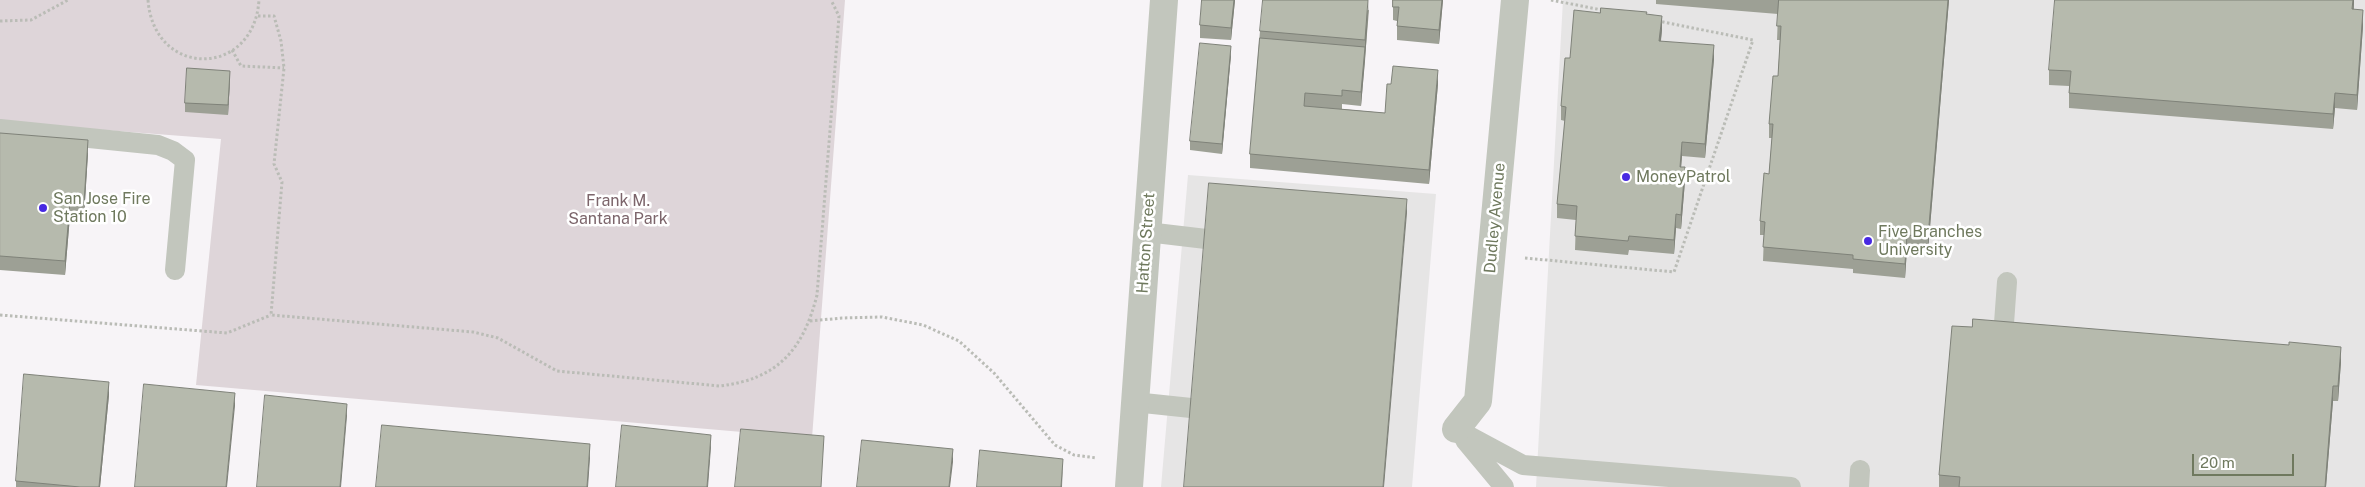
<!DOCTYPE html>
<style>
body{margin:0}
#map{position:relative;width:2365px;height:487px;overflow:hidden;background:#f7f4f7;font-family:"Public Sans",sans-serif}
canvas{display:block}
.scale{position:absolute;left:2192px;top:454px;width:102px;height:22px;box-sizing:border-box;border:2px solid #6f795e;border-top:0;padding-left:6px;font-size:15px;line-height:18px;white-space:nowrap;color:#6f795e;-webkit-text-stroke:4px #fff;paint-order:stroke}
</style>
<div id="map">
<canvas width="2365" height="487"></canvas>
<div class="scale">20 m</div>
</div>
<script>
const c = document.querySelector('canvas').getContext('2d');
c.lineJoin = 'round';
function fillPath(path, color) { c.fillStyle = color; c.fill(path, 'evenodd'); }
function strokePath(path, color, width, dash) { c.strokeStyle = color; c.lineWidth = width; c.lineCap = dash ? 'butt' : 'round'; c.setLineDash(dash || []); c.stroke(path); }
function drawText(font, color, halo, rows, align = 'center') {
  c.font = font + ' "Public Sans",sans-serif'; c.lineWidth = 5; c.setLineDash([]); c.textBaseline = 'middle'; c.strokeStyle = halo; c.fillStyle = color; for (const [text, x, y, turn = 0] of rows) {
    c.save(); c.translate(x, y); c.rotate((+turn || 0) * Math.PI / 180); c.textAlign = isNaN(turn) ? turn : align; if (halo) c.strokeText(text, 0, 0); c.fillText(text, 0, 0); c.restore();
  }
}
fillPath(new Path2D(`
 M1563,0H2365V487H1536Z
 M1188,175L1436,194L1412,487H1161Z`), '#e6e5e5');
fillPath(new Path2D(`
 M0,0H845L812,438L196,385L221,139L0,122Z`), '#ded5d9');
strokePath(new Path2D(`
 M148,0C154,79 254,78 259,0
 M1551,0L1602,10
 M258,16H274L281,41L284,68L274,164L282,182L271,315L473,332L498,338L557,371L720,386C778,379 803,350 817,295L839,16L831,0
 M0,21L31,20L68,0
 M232,50L241,66L284,68
 M1525,258L1674,272L1753,40L1658,21
 M0,315L227,333L271,315
 M810,321L842,318L882,317L923,325L959,341L994,373L1055,445L1074,455L1097,458`), '#babcb6', 3, [2.5, 2.5]);
strokePath(new Path2D(`
 M0,129L158,145L173,151L185,160L175,270
 M1147,232L1206,239
 M2003,337L2007,282
 M1134,402L1191,408
 M1456,429L1523,465L1791,487
 M1465,440L1504,487
 M1859,487L1860,470`), '#c2c6bd', 20);
strokePath(new Path2D(`
 M1456,429L1478,401L1515,0
 M1129,487L1164,0`), '#c2c6bd', 28);
fillPath(new Path2D(`
 M1202,0H1235L1231,40L1200,38V25Z
 M1443,0L1439,44L1397,40V21L1393,20V7Z
 M1656,0H1949L1928,251L1907,249L1905,278L1853,273V269L1763,261L1764,235H1760V221L1769,174L1772,138H1769V124L1778,76L1780,40H1777L1778,14L1656,4Z
 M2354,0V10L2363,26L2357,110L2335,108L2333,129L2069,108V86L2049,85V70Z
 M1369,10L1361,106L1342,104V109L1385,113L1438,84L1429,184L1250,168V154L1260,31Z
 M1647,15L1662,30L1661,41L1714,59L1705,158L1682,156L1681,167L1685,181L1681,229L1676,228L1674,254L1629,250L1628,255L1575,250L1576,220L1557,218V204L1565,121L1561,120V106L1570,58Z
 M1231,55L1222,154L1190,150V141Z
 M230,80L228,115L185,112V103Z
 M0,133L88,153L84,217L70,216L65,275L0,270Z
 M2341,362L2338,401H2333L2326,487H1939V475Z
 M109,395L100,487H16V481Z`), '#9da095');
fillPath(new Path2D(`
 M1234,0H1235L1231,40V28Z
 M1369,0L1365,61L1361,106V92L1365,50V40Z
 M1442,0H1443L1439,44V30Z
 M1948,0H1949L1928,251V237Z
 M2353,0H2354V3L2352,25Z
 M2363,10V26L2357,110V95Z
 M1662,16V30L1659,55V41Z
 M1714,45V59L1705,158V144Z
 M1231,46V55L1222,154V144Z
 M1438,70V84L1429,184V170Z
 M230,71V80L228,115V105Z
 M2335,93V108L2333,129V114Z
 M88,140V153L84,217V203Z
 M1682,142V156L1680,181V167Z
 M1685,167V181L1681,229V215Z
 M1407,199V213L1384,487H1383Z
 M70,202V216L65,275V261Z
 M1676,214V228L1674,254V240Z
 M1907,235V249L1905,278V264Z
 M2341,347V362L2338,401V386Z
 M109,382V395L100,487H99Z
 M2333,386V401L2326,487H2325Z
 M235,393V406L227,487H226Z
 M347,404V416L341,487H340Z
 M711,435V447L708,487H707Z
 M590,444V458L588,487H587Z
 M953,449V462L950,487H949Z
 M1063,459L1062,487H1061Z`), '#7f8279');
const building = new Path2D(`
 M1202,0H1234L1231,28L1200,25Z
 M1263,0H1368L1365,40L1260,31Z
 M1393,0H1442L1439,30L1397,26L1399,7H1393Z
 M1779,0H1948L1928,237L1907,235L1905,264L1853,259V255L1763,247L1765,222L1760,221L1764,173L1769,174L1773,124H1769L1773,76H1778L1781,26H1777Z
 M2055,0H2353L2352,9L2363,10L2357,95L2335,93L2333,114L2069,93L2071,71L2049,70Z
 M1601,8L1647,12L1646,14L1662,16L1659,41L1714,45L1705,144L1682,142L1680,167H1685L1681,215L1676,214L1674,240L1629,236L1628,241L1575,236L1577,206L1557,204L1566,107L1561,106L1565,58H1570L1574,10L1600,13Z
 M1260,38L1365,47L1361,92L1342,90V96L1305,93L1304,106L1385,113L1387,84H1391L1393,66L1438,70L1429,170L1250,154Z
 M1200,43L1231,46L1222,144L1190,141Z
 M187,68L230,71L228,105L185,103Z
 M0,133L88,140L84,203L70,202L65,261L0,256Z
 M1209,183L1407,199L1383,487H1184Z
 M1973,319L2289,345V342L2341,347L2338,386H2333L2325,487H1959L1960,477L1939,475L1952,326L1972,327Z
 M24,374L109,382L99,487H80L16,481Z
 M144,384L235,393L226,487H135Z
 M265,395L347,404L340,487H257Z
 M382,425L590,444L587,487H376Z
 M622,425L711,435L707,487H616Z
 M741,429L824,436L821,487H735Z
 M862,440L953,449L949,487H857Z
 M980,450L1063,459L1061,487H977Z`);
fillPath(building, '#b6baad');
strokePath(building, '#7f8279', 1);
for (const [x, y, r, color] of [
 [1626,177,5,"#4729e2"],
 [43,208,5,"#4729e2"],
 [1868,241,5,"#4729e2"]
]) { const dot = new Path2D(); dot.arc(x, y, r, 0, 2 * Math.PI); c.fillStyle = color; c.fill(dot); strokePath(dot, '#fff', 2); }
drawText('16px', '#6f795e', '#fff', [
 ["MoneyPatrol",1636,177],
 ["San Jose Fire",53,199],
 ["Station 10",53,217],
 ["Five Branches",1878,232],
 ["University",1878,250]
], 'left');
drawText('16px', '#7c656b', '#fff', [
 ["Frank M.",618,201],
 ["Santana Park",618,219]
]);
drawText('16px', '#6f795e', '#fff', [
 ["Dudley Avenue",1495,218,-85],
 ["Hatton Street",1146,243,-86]
]);
</script>
